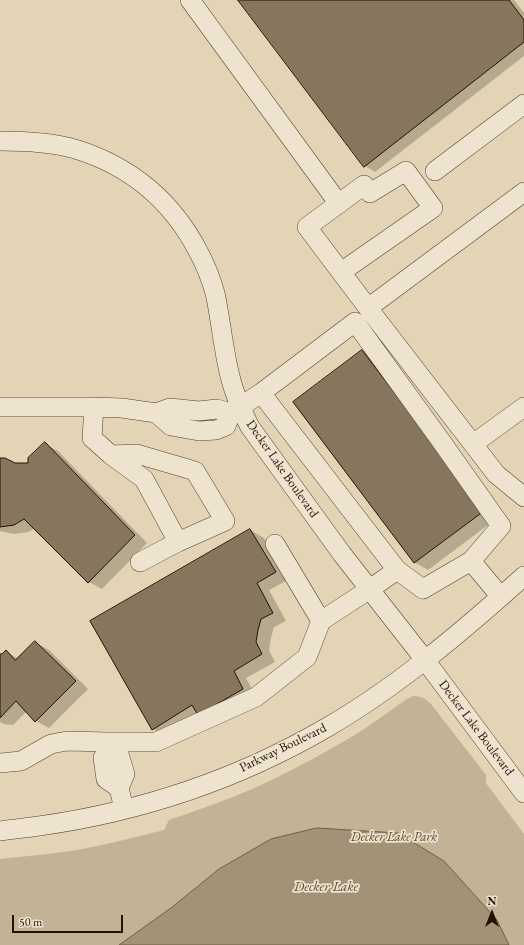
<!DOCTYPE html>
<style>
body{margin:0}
#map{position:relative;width:524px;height:945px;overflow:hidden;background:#e3d4b5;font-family:"EB Garamond",serif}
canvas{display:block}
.north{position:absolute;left:472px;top:893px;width:40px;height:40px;-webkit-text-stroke:3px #ede3cf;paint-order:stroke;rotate:0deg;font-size:11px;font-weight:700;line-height:16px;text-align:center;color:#241100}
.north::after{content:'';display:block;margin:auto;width:14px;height:18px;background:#241100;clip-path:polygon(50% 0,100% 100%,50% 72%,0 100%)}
.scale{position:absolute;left:12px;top:915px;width:111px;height:18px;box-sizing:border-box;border:2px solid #241100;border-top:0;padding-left:5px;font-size:12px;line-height:14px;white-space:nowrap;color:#241100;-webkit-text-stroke:3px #ede3cf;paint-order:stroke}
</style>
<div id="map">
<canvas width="524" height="945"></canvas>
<div class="north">N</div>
<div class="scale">50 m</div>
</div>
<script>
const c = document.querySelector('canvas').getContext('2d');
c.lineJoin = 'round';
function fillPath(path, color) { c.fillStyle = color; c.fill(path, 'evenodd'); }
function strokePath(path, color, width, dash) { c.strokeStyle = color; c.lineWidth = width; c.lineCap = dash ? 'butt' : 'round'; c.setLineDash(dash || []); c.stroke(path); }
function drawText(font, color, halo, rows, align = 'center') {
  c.font = font + ' "EB Garamond",serif'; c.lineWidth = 3.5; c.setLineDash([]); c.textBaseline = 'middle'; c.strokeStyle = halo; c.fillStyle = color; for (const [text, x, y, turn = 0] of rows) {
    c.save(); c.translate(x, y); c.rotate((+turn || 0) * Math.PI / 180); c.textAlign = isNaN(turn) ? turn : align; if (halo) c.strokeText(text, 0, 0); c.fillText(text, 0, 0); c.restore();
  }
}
fillPath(new Path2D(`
 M413,696C421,696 425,698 431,704L486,775V783L524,834V945H0V859C25,856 51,854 77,850C106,845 135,837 164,830L169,820C192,812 215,804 238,795C274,780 308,762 341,743C358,734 374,722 390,711C397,706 404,700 413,696Z`), '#c3b396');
const water = new Path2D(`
 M317,828L398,833L444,861L497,920L509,945H119L171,908L219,869L271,839Z`);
fillPath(water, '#a29277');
strokePath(water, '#705e47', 1);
fillPath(new Path2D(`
 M239,0H514L524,13V56L375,172L365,166Z
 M362,351L376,359L496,519L428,570L414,562Z
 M45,444L58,451L147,543L102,589L89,582L35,528L28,532L14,534L0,531V459L15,464H29Z
 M250,530L264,538L288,580L269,590L286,621L274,627L271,638L269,650L275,662L246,678L256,696L166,737L153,729Z
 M35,642L49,650L88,689L49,728L36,721L27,711L13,725L4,724L0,722V655H2L6,651L18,659Z`), '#0003');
const building = new Path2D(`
 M238,0H509L524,20V42L364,167Z
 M362,350L484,511L414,563L293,402Z
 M45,442L135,535L88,583L24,519L14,525L0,527V458H5L15,463H28V458Z
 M250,529L276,572L257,583L273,613L261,619L258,630L256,642L262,654L234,671L243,689L198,715L192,705L152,730L90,621Z
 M35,641L76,681L35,722L16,701L0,718V654H2L6,650L15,660Z`);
fillPath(building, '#87765e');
strokePath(building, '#241100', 1);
const minor = new Path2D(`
 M190,0L339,204
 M0,141C25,141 51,142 75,149C131,166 173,202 199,253C206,266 211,279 215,293C221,320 223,349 230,376C234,394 242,411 250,427L342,554L425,660L524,793
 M435,171L524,104
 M524,192L368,308L496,474L524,497
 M341,272L433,208L406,171L370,193L364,185L307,227L368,308
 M261,393L397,570
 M0,407H94L122,408L156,413L170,408L199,411L217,409L231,413L226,426L216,430L199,431L171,426L156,413
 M94,407L92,438L111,455L144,479L178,542L140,562
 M231,413L261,393L355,322L441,441L501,526L471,561L501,597
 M473,444L524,407
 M111,455L137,454L195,471L225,521L178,542
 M275,544L321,621
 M108,742H156L256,697L307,657L321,621L370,589L397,570L423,589L471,561
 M0,763L21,761L51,744L67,741L108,742L110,752
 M119,788L106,779L103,758L110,752L119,754L125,774L119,788L124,809
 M0,831C13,829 26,828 39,826C139,812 238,779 326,728C397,687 463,631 524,576`);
strokePath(minor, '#54422d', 20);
strokePath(minor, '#ede3cf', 19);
drawText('13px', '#241100', '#ede3cf', [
 ["Decker Lake Boulevard",282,469,55],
 ["Decker Lake Boulevard",476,728,53],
 ["Parkway Boulevard",283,748,-26]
]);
drawText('italic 13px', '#5c4a34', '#ede3cf', [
 ["Decker Lake Park",394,837]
]);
drawText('italic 14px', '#5d4b36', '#ede3cf', [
 ["Decker Lake",326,887]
]);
</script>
